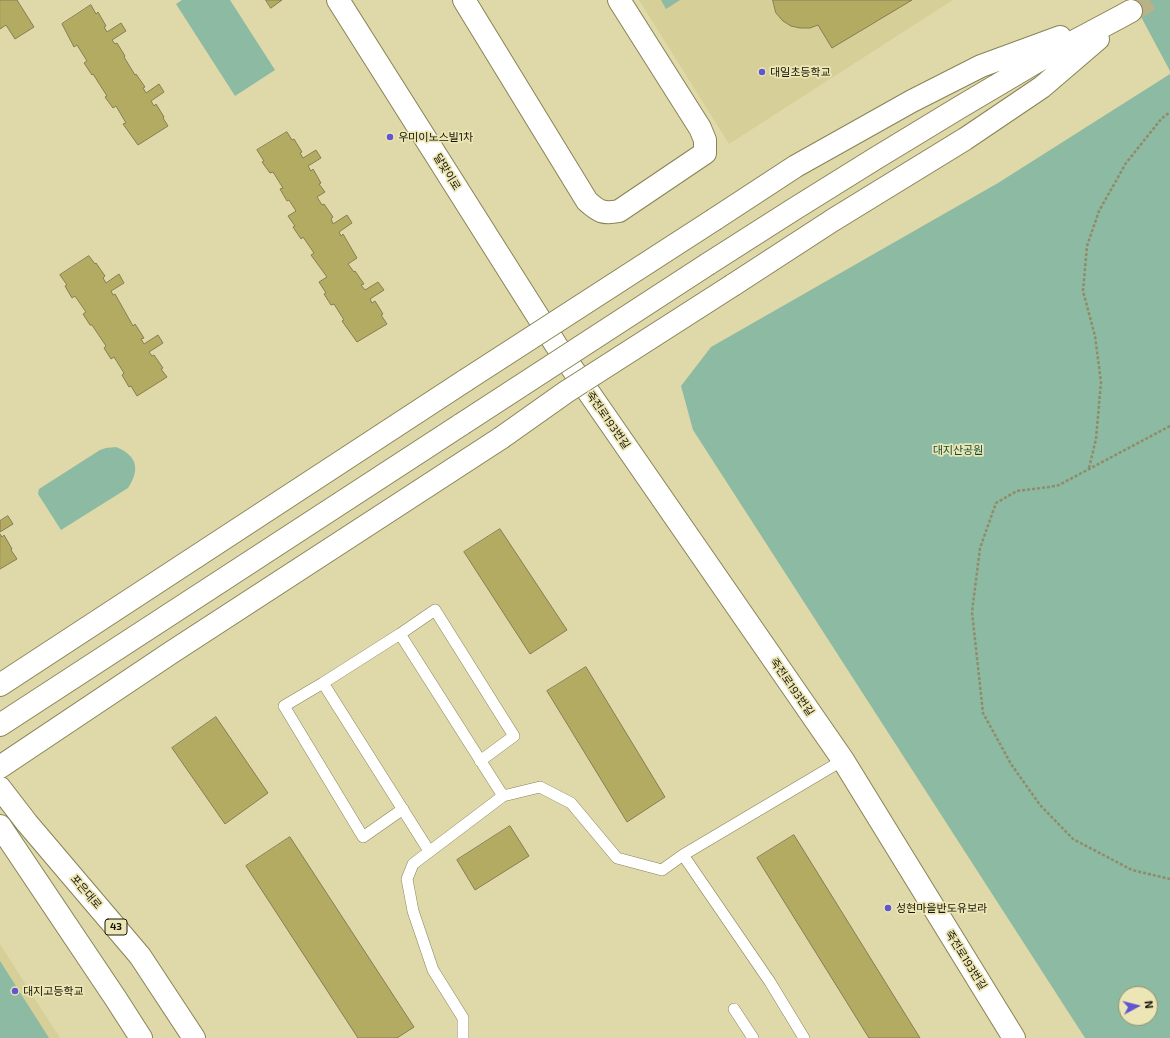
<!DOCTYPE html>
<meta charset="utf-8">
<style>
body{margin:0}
#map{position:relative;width:1170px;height:1038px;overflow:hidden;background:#dfd9a9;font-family:"Exo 2",sans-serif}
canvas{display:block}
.north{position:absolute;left:1118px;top:986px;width:40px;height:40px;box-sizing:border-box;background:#ece6b6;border:1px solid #97926f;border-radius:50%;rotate:83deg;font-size:11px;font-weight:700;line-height:16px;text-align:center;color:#171504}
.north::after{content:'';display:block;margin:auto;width:14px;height:18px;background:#6056cf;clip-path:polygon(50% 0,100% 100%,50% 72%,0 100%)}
</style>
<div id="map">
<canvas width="1170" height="1038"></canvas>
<div class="north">N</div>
</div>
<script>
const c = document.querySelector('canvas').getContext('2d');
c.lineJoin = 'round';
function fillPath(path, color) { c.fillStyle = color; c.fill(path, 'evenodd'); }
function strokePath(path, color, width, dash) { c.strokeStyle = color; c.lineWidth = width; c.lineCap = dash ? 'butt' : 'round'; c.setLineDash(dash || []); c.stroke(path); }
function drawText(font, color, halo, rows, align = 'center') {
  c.font = font + ' "Exo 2","Noto Sans KR",sans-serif'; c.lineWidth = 3.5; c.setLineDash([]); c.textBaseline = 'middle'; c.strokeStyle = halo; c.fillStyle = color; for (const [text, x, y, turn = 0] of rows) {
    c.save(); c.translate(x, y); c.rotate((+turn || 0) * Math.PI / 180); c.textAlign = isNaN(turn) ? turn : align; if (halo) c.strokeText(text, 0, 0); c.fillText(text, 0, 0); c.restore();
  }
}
fillPath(new Path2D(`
 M639,0H953L729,144Z
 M0,944L60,1038H0Z`), '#d6cf98');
fillPath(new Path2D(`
 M182,0H230L275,70L235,96L176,4Z
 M661,0H680L666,9Z
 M1132,0H1170V71Z
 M1170,74V1038H1085L693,430L681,386L711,347L998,183ZM1126,994H1150V1018H1126Z
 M116,447C138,456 140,470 128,488L61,530L38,494L39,489L100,450L106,448Z
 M0,961L49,1038H0Z`), '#8cbaa3');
const building = new Path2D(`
 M0,0H17L34,27L15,39L6,25L0,29Z
 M266,0H282L271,8Z
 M773,0H912L832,48L818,25L810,28H800L791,26L783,21L776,13Z
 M91,5L96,14L98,12L106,26L104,27L107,32L121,23L126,31L112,40L115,44L117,43L125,56L124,57L135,75L136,74L145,87L143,88L146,93L159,84L164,92L151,101L154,106L156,104L164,117L163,118L168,126L138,145L123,124L126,123L116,106L113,108L105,97L107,96L93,74L92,75L84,63L87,61L77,45L74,47L62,24Z
 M287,132L292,140L294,139L302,152L300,153L303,158L316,150L321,158L308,166L311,171L313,169L321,183L319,184L325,192L317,197L322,205L324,204L333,217L331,219L333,224L347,215L352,223L339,232L341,236L343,234L357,258L348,264L354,272L355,271L364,284L361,285L365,290L378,282L384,290L370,299L372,303L375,301L383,314L381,315L387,324L357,342L342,321L344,320L334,304L331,305L324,294L326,293L319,282L327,277L311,255L314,253L303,237L301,239L293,227L295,226L288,216L296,211L289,200L287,201L280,189L283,188L273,172L270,173L262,162L264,161L257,150Z
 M89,256L95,264L96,263L105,276L103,278L106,283L119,274L124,283L111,291L113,295L115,294L133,326L135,324L144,338L141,339L144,344L158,335L163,343L149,352L152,356L154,355L163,368L161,369L167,377L137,396L131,386L129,387L122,375L124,373L114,357L111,359L104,348L106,346L92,325H90L83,314L86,312L75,296L72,298L65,286L67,285L60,275Z
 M8,516L13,524L0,532V521Z
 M500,529L567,630L530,654L464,552Z
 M0,534L2,537L4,535L12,549L11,550L17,559L0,569Z
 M586,667L665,797L627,822L547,691Z
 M216,717L268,793L225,824L172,748Z
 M510,826L529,856L475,890L457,860Z
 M794,835L920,1038H869L757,858Z
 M290,837L414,1027L397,1038H358L246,866Z`);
fillPath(building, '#b4ab63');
strokePath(building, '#847e52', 1);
strokePath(new Path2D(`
 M1131,11L1150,0`), '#b7b288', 22, [22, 11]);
const lane = new Path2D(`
 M400,634L435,610L514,736L480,761
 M323,683L284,706L363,837L403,809
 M429,851L323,683L400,634L503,796
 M683,855L770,982L804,1038
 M734,1009L753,1038
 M463,1038V1018L433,970L413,911L407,879L413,864L503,796L540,787L571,803L617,858L662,870L683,855L843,760`);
const street = new Path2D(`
 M464,0L587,201C599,212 603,214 619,211L705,153V140L700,128L619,0`);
const secondary = new Path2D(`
 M338,0L556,345L843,760L1014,1038
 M715,219L796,166L912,101L981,66L1060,37
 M708,264C818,193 930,124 1043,58C1072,42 1102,27 1131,11
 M733,285L833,220L965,139L1042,87L1098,39
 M0,685L466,380
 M0,725L462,424
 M0,767L172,652L501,438`);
const highway = new Path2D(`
 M0,788L27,823L140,956L194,1038
 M0,826L116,999L141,1038`);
strokePath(lane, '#888356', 12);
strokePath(street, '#888356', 24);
strokePath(secondary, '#888356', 24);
strokePath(highway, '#888356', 24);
strokePath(new Path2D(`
 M1170,426L1059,485L1049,487L1017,491L996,503L980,548L972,612L983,713L1011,764L1040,805L1073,839L1132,870L1170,879
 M1089,468L1096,439L1101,382L1095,336L1083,291L1087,246L1099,211L1126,163L1162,118L1170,112`), '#918c68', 2.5, [3, 2]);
strokePath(lane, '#fff', 11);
strokePath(street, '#fff', 22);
strokePath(secondary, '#fff', 22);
strokePath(highway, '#fff', 22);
const secondaryBridge = new Path2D(`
 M466,380L715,219
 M462,424L708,264
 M501,438L566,392L733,285`);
strokePath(secondaryBridge, '#888356', 24, []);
strokePath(secondaryBridge, '#fff', 22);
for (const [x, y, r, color] of [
 [762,72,4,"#6056cf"],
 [390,137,4,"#6056cf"],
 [888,908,4,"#6056cf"],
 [15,991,4,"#6056cf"]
]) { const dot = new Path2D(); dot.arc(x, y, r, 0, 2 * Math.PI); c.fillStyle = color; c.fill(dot); strokePath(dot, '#ece6b6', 1.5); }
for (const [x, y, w] of [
 [116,927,22]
]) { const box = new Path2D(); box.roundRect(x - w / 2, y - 8, w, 16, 3); c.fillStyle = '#ece6b6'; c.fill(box); strokePath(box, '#171504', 1); }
drawText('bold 10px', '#171504', null, [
 ["43",116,927]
]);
drawText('11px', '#171504', '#ece6b6', [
 ["대일초등학교",770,72],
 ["우미이노스빌1차",398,137],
 ["성현마을반도유보라",896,908],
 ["대지고등학교",23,991]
], 'left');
drawText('11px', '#171504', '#ece6b6', [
 ["달맞이로",447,172,58],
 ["죽전로193번길",608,420,55],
 ["죽전로193번길",792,687,55],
 ["포은대로",86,892,49],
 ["죽전로193번길",966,960,58]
]);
drawText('11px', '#0d4c34', '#ece6b6', [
 ["대지산공원",958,450]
]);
</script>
